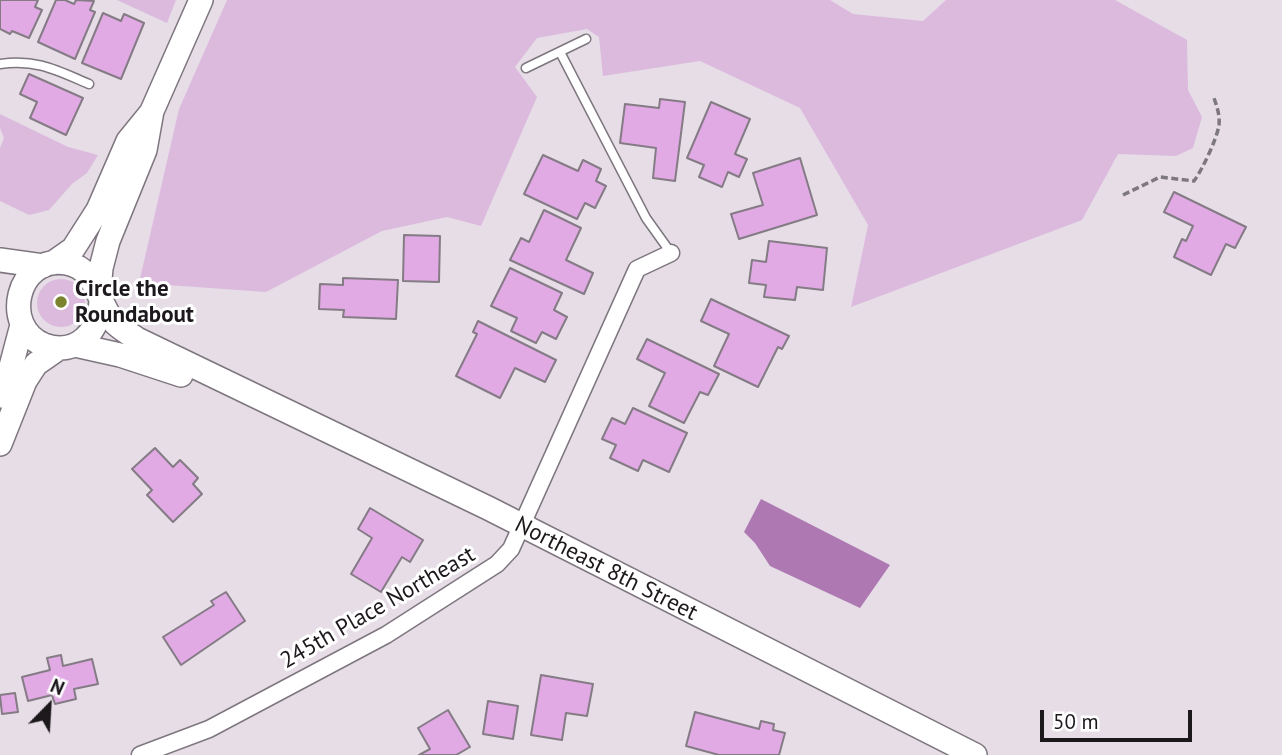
<!DOCTYPE html>
<style>
body{margin:0}
#map{position:relative;width:1282px;height:755px;overflow:hidden;background:#e6dde7;font-family:"PT Sans",sans-serif}
canvas{display:block}
.north{position:absolute;left:14px;top:671px;width:70px;height:70px;-webkit-text-stroke:5px #fff;paint-order:stroke;rotate:24deg;font-size:19px;font-weight:700;line-height:28px;text-align:center;color:#1c181c}
.north::after{content:'';display:block;margin:auto;width:24px;height:32px;background:#1c181c;clip-path:polygon(50% 0,100% 100%,50% 72%,0 100%)}
.scale{position:absolute;left:1040px;top:710px;width:152px;height:32px;box-sizing:border-box;border:4px solid #1c181c;border-top:0;padding-left:9px;font-size:21px;line-height:24px;white-space:nowrap;color:#1c181c;-webkit-text-stroke:5px #fff;paint-order:stroke}
</style>
<div id="map">
<canvas width="1282" height="755"></canvas>
<div class="north">N</div>
<div class="scale">50 m</div>
</div>
<script>
const c = document.querySelector('canvas').getContext('2d');
c.lineJoin = 'round';
function fillPath(path, color) { c.fillStyle = color; c.fill(path, 'evenodd'); }
function strokePath(path, color, width, dash) { c.strokeStyle = color; c.lineWidth = width; c.lineCap = dash ? 'butt' : 'round'; c.setLineDash(dash || []); c.stroke(path); }
function drawText(font, color, halo, rows, align = 'center') {
  c.font = font + ' "PT Sans",sans-serif'; c.lineWidth = 6; c.setLineDash([]); c.textBaseline = 'middle'; c.strokeStyle = halo; c.fillStyle = color; for (const [text, x, y, turn = 0] of rows) {
    c.save(); c.translate(x, y); c.rotate((+turn || 0) * Math.PI / 180); c.textAlign = isNaN(turn) ? turn : align; if (halo) c.strokeText(text, 0, 0); c.fillText(text, 0, 0); c.restore();
  }
}
fillPath(new Path2D(`
 M117,0H176L167,23Z
 M227,0H830L853,14L923,21L946,0H1115L1187,40L1188,90L1202,117L1193,148L1176,156L1118,154L1082,220L851,307L868,225L800,108L700,61L603,76L599,37L587,29L537,38L515,67L537,97L481,226L447,217L382,231L266,292L139,283L179,109Z
 M0,114L68,147L98,155L87,173L72,184L49,210L29,215L0,201V148L4,138L0,128Z
 M37 303a24 24 0 1 1 48 0a24 24 0 1 1-48 0Z`), '#dcbade');
fillPath(new Path2D(`
 M761,499L890,565L860,608L770,566L755,543L744,532Z`), '#ae79b2');
const building = new Path2D(`
 M0,0H38L35,7L42,10L29,38L12,31L10,34L0,29Z
 M56,0H65L74,4L76,0L94,1L90,10L95,12L75,59L38,42Z
 M103,13L121,21L124,14L144,23L121,79L82,63Z
 M29,74L83,98L66,135L30,118L37,102L20,94Z
 M660,99L685,102L675,181L653,178L656,148L620,143L625,104L659,108Z
 M711,102L750,119L735,154L747,159L739,177L728,172L722,187L699,177L704,165L687,158Z
 M543,155L578,171L583,160L601,169L596,181L606,186L595,208L585,203L577,219L524,194Z
 M800,158L817,215L739,239L731,214L763,205L753,173Z
 M1174,192L1246,227L1235,248L1226,244L1211,275L1174,257L1182,239L1186,241L1193,226L1164,212Z
 M544,210L581,228L566,260L593,273L584,294L510,260L521,238L529,242Z
 M404,235L440,236L439,282L403,281Z
 M769,241L827,248L823,290L797,287L795,300L764,297L766,285L749,283L752,260L766,262Z
 M510,268L562,293L554,310L567,317L556,339L542,332L536,343L511,331L517,318L491,306Z
 M343,278L398,280L396,319L343,317L344,310L319,309L320,284L343,285Z
 M711,299L789,336L782,349L778,347L758,387L714,366L729,334L701,321Z
 M478,321L556,360L545,382L515,368L500,398L456,376L477,334L473,332Z
 M647,339L719,374L708,395L700,392L684,423L649,406L665,373L637,359Z
 M633,408L687,433L669,472L643,460L638,471L610,458L616,445L602,439L612,418L625,424Z
 M155,448L173,467L180,460L198,478L193,484L202,494L173,522L147,495L152,490L132,469Z
 M370,508L423,540L410,562L402,557L381,592L351,574L372,538L358,529Z
 M226,592L245,621L181,665L163,637L214,605L211,601Z
 M61,655L63,666L92,659L98,684L74,689L76,699L55,704L52,695L28,701L22,677L50,670L47,658Z
 M541,675L593,684L587,716L566,713L562,740L531,735Z
 M15,693L18,712L2,714L0,695Z
 M488,701L518,706L513,739L483,734Z
 M448,710L470,747L456,755H419L430,749L418,728Z
 M695,712L759,729L761,721L774,724L773,730L785,733L779,755H719L686,746Z`);
fillPath(building, '#e1aae5');
strokePath(building, '#847b85', 2);
const lane = new Path2D(`
 M560,52L646,218L671,253
 M0,64C37,59 56,70 89,84
 M526,68L586,39`);
const street = new Path2D(`
 M140,755L209,729L386,635L497,564L511,549L637,269L671,253`);
const secondary = new Path2D(`
 M0,260L43,266
 M53,263L73,249L98,210L128,141L150,114
 M99,291L101,268L108,241L145,150L152,111L201,0
 M101,300C100,331 77,357 44,345C0,327 17,255 66,263C99,269 96,303 115,323C121,329 130,334 137,339L488,508L975,755
 M75,345L120,355L181,375
 M0,396L9,374L22,325
 M0,444L25,381L36,364L59,348`);
strokePath(lane, '#7e767f', 11);
strokePath(street, '#7e767f', 19);
strokePath(secondary, '#7e767f', 26);
strokePath(new Path2D(`
 M1123,195L1160,177L1194,181C1202,170 1217,139 1219,125C1220,115 1217,107 1214,98`), '#7d777e', 3.5, [7, 3.5]);
strokePath(lane, '#fff', 8);
strokePath(street, '#fff', 16);
strokePath(secondary, '#fff', 23);
for (const [x, y, r, color] of [
 [61,302,7,"#7b832e"]
]) { const dot = new Path2D(); dot.arc(x, y, r, 0, 2 * Math.PI); c.fillStyle = color; c.fill(dot); strokePath(dot, '#fff', 2.5); }
drawText('bold 23px', '#1c181c', '#fff', [
 ["Circle the",75,289],
 ["Roundabout",75,315]
], 'left');
drawText('23px', '#1c181c', '#fff', [
 ["Northeast 8th Street",606,569,27],
 ["245th Place Northeast",378,608,-30]
]);
</script>
